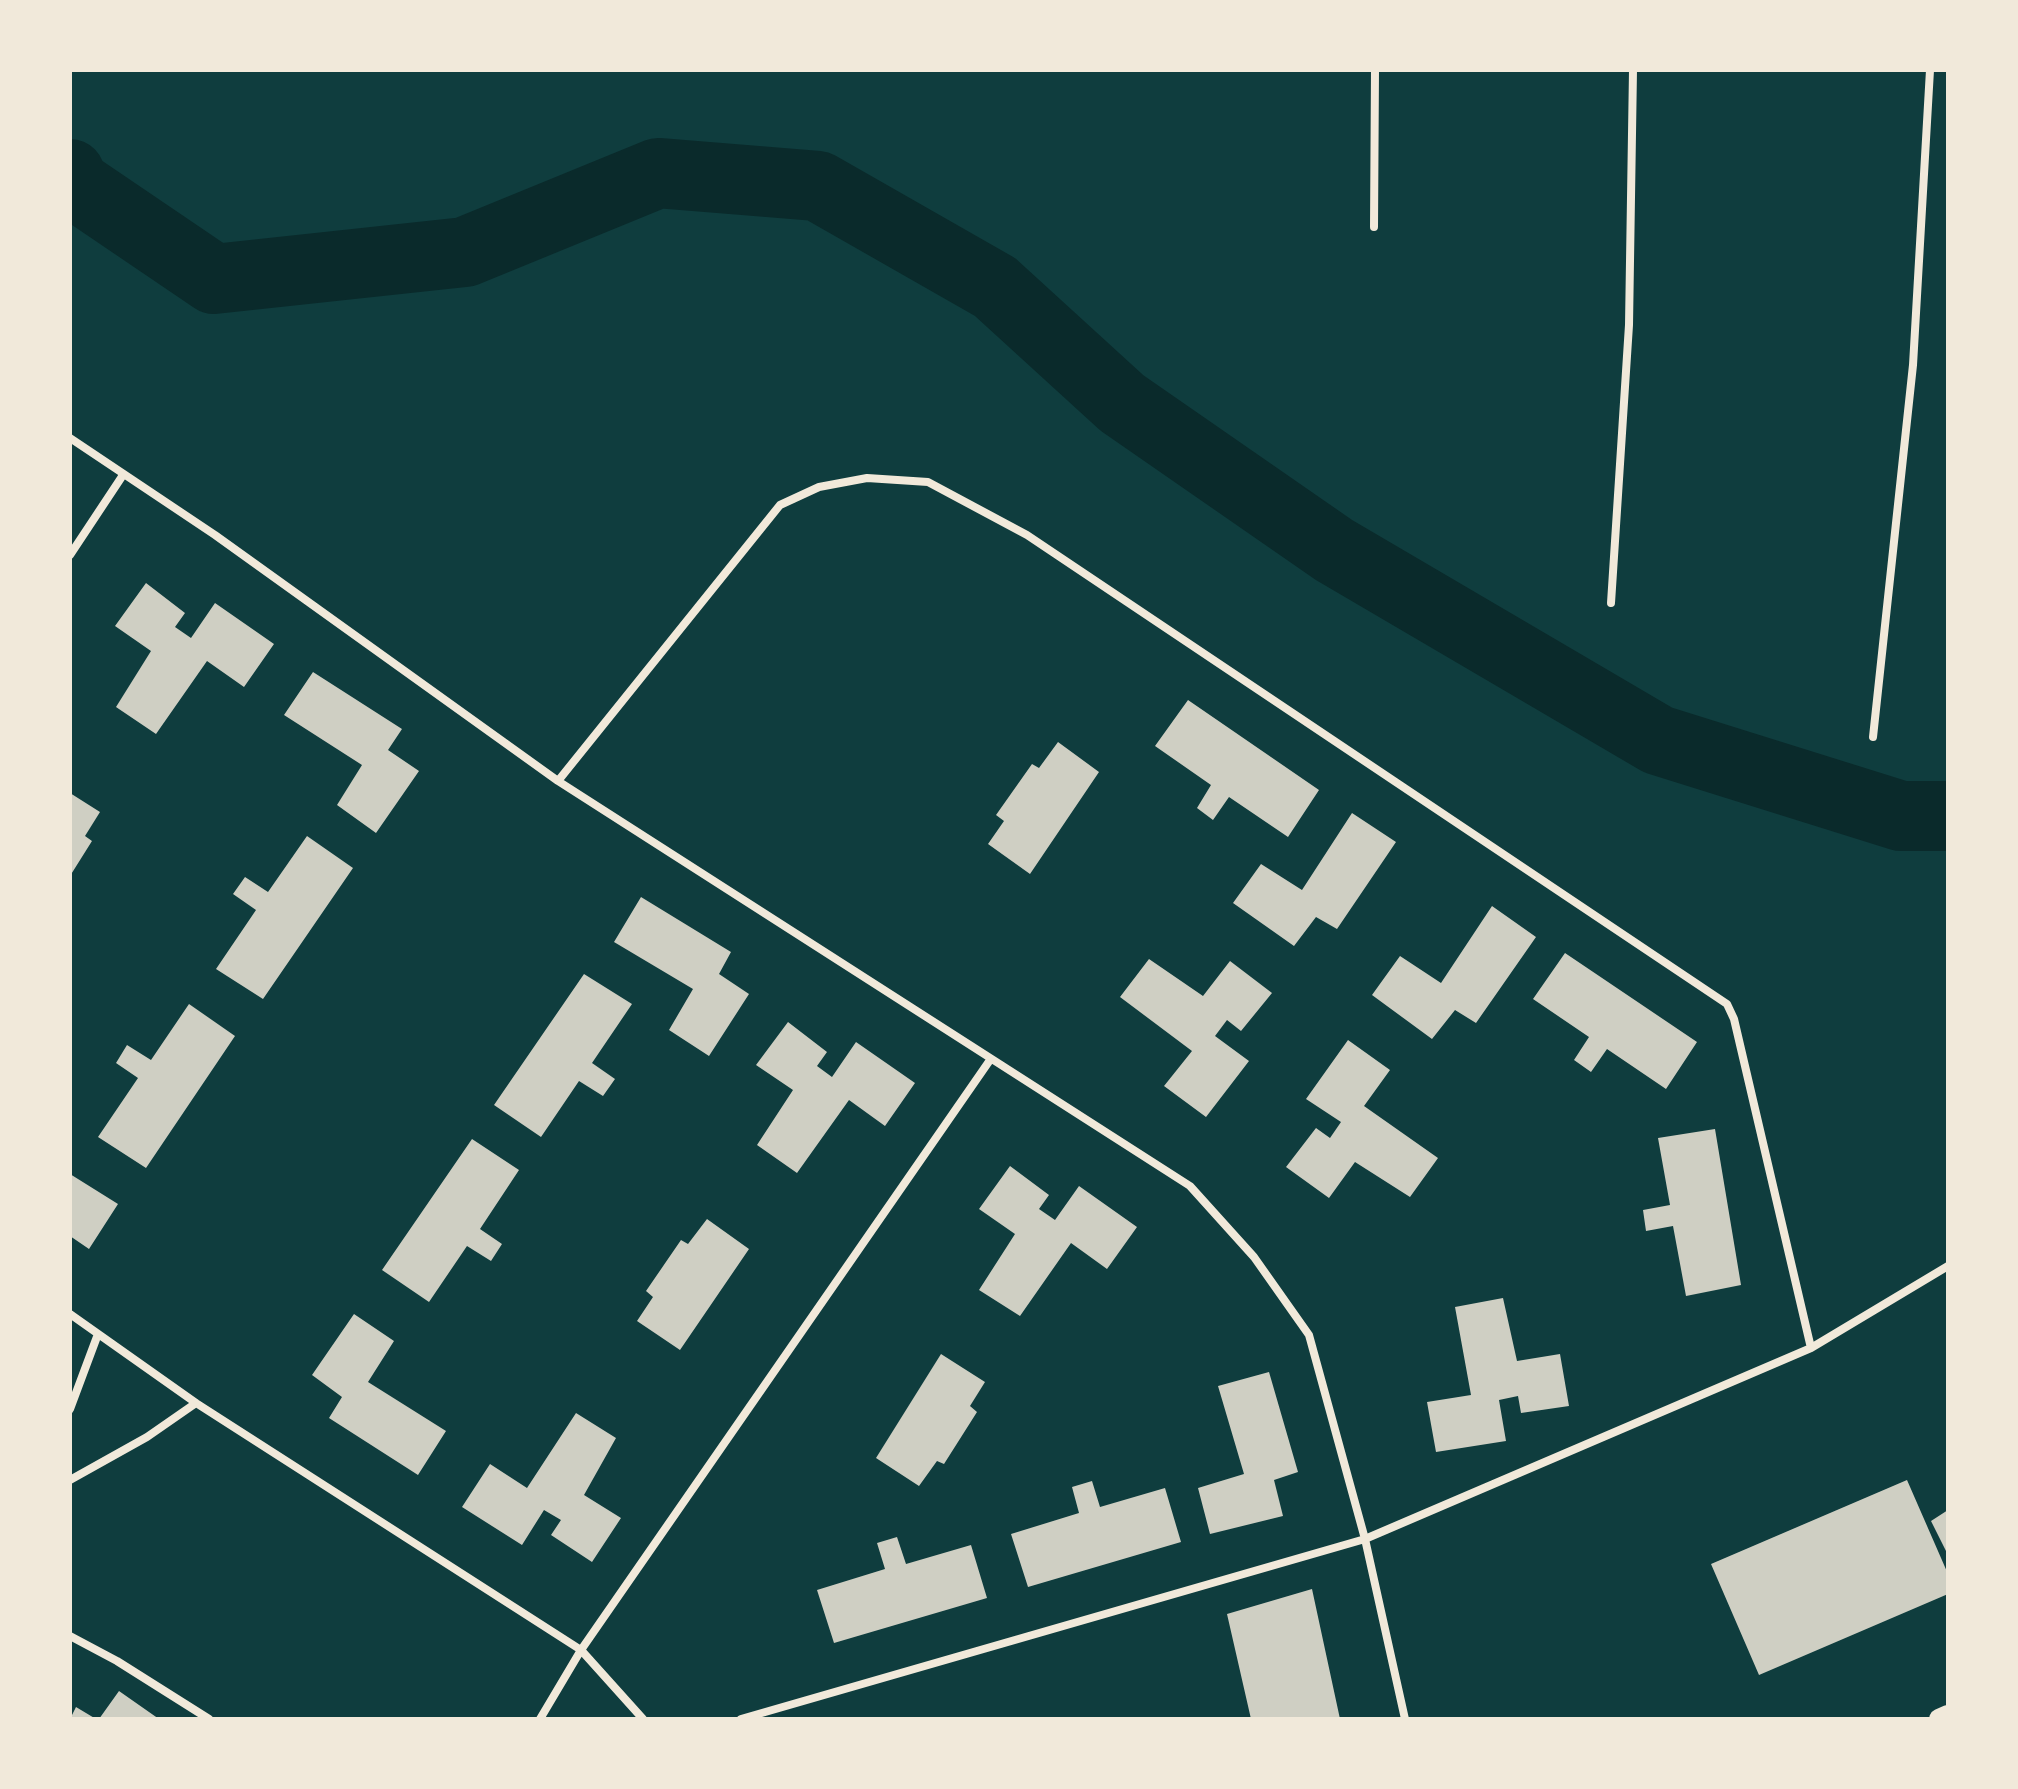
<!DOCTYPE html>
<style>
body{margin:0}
#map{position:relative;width:2018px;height:1789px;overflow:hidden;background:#0f3d3e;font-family:"Alegreya Sans",sans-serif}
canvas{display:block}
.frame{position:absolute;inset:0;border:72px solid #f1e9da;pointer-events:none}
</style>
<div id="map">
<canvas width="2018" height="1789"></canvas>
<div class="frame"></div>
</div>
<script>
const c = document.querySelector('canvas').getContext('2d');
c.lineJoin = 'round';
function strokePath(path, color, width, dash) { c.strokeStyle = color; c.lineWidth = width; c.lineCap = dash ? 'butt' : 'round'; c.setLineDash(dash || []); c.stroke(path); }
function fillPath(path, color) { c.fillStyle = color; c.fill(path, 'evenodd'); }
strokePath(new Path2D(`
 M70,174L74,184L214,279L465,252L658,173L818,186L995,287L1122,403L1334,550L1658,740L1901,816H1948`), '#0a2a2b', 70);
fillPath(new Path2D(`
 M146,583L185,613L175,627L191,638L215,603L274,644L244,687L207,661L156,734L116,707L151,651L115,626Z
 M313,672L402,729L388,750L419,771L376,833L337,805L362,765L284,715Z
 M1188,700L1319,790L1288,837L1229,797L1213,820L1197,808L1211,785L1155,746Z
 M1058,742L1099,772L1030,874L988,844L1004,821L996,815L1032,764L1039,768Z
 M70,793L100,812L85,836L92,841L70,876Z
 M1352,813L1396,842L1337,929L1316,917L1294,946L1233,903L1261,864L1302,890Z
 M307,836L353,868L263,999L216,969L256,910L233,894L245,877L268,892Z
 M641,897L731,952L719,974L749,994L709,1056L669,1030L693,989L614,942Z
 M1492,906L1536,937L1476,1023L1455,1010L1432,1039L1372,995L1400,956L1441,983Z
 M1565,953L1697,1042L1666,1089L1607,1049L1591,1072L1574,1060L1589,1037L1533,999Z
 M1149,959L1203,996L1230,961L1272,993L1241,1031L1227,1020L1215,1036L1249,1061L1206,1117L1164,1086L1192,1051L1120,997Z
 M584,974L632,1004L592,1063L615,1079L603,1096L579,1081L541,1137L494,1105Z
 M189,1004L235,1036L146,1168L98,1137L138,1078L116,1063L127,1045L151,1060Z
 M788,1022L827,1052L817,1066L832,1077L856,1042L915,1083L885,1126L849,1100L797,1173L757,1145L793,1090L756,1065Z
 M1348,1040L1390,1070L1364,1106L1438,1158L1410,1197L1355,1162L1329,1198L1286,1167L1316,1128L1330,1138L1341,1122L1306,1099Z
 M1715,1129L1741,1285L1686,1296L1673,1226L1646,1231L1643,1210L1670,1205L1658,1138Z
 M472,1139L519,1170L480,1229L502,1244L491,1261L467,1246L429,1302L382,1270Z
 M1010,1166L1049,1195L1039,1209L1055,1220L1079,1186L1137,1227L1107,1269L1071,1243L1020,1316L979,1290L1015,1234L979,1209Z
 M70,1174L118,1204L89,1249L70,1236Z
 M707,1219L749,1249L680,1350L637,1321L653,1297L646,1291L681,1240L688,1244Z
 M1503,1298L1517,1361L1560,1354L1569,1406L1521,1413L1518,1396L1499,1400L1506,1441L1436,1452L1427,1402L1471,1395L1455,1307Z
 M354,1314L394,1341L368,1382L446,1431L418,1475L329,1418L342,1397L312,1375Z
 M941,1354L985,1382L970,1406L977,1412L944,1464L937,1461L919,1486L876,1458Z
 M1269,1372L1298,1472L1274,1480L1283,1516L1210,1534L1198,1488L1244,1474L1218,1386Z
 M576,1413L616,1438L584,1495L621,1518L592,1562L551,1535L561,1520L544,1510L522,1545L462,1507L490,1464L527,1488Z
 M1907,1480L1948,1574V1594L1759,1675L1711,1564Z
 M1092,1481L1100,1507L1165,1488L1181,1542L1028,1587L1011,1534L1079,1513L1072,1487Z
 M1948,1510V1555L1931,1521Z
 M897,1537L906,1564L971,1545L987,1598L834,1643L817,1590L885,1569L877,1543Z
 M1312,1589L1340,1719H1251L1227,1614Z
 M119,1691L159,1719H99Z
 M76,1707L96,1719H70Z`), '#cfcfc3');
strokePath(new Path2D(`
 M1374,227L1375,70
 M70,438L215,535L558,781L1190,1186L1254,1257L1309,1335L1365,1539L1405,1719
 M70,555L123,475
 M1611,603L1629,325L1633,70
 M1873,737L1913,365L1930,70
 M558,781L780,505L819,487L867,478L928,482L1027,535L1727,1004L1734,1019L1811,1348
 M70,1314L196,1403L581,1650L643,1719
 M70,1409L98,1334
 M70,1480L147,1437L196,1403
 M70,1636L117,1661L209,1719
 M540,1719L581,1650L990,1060
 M741,1719L1365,1539L1811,1348L1948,1266`), '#f1e9da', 8);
strokePath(new Path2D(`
 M1939,1719L1948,1715`), '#f1e9da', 20);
</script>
